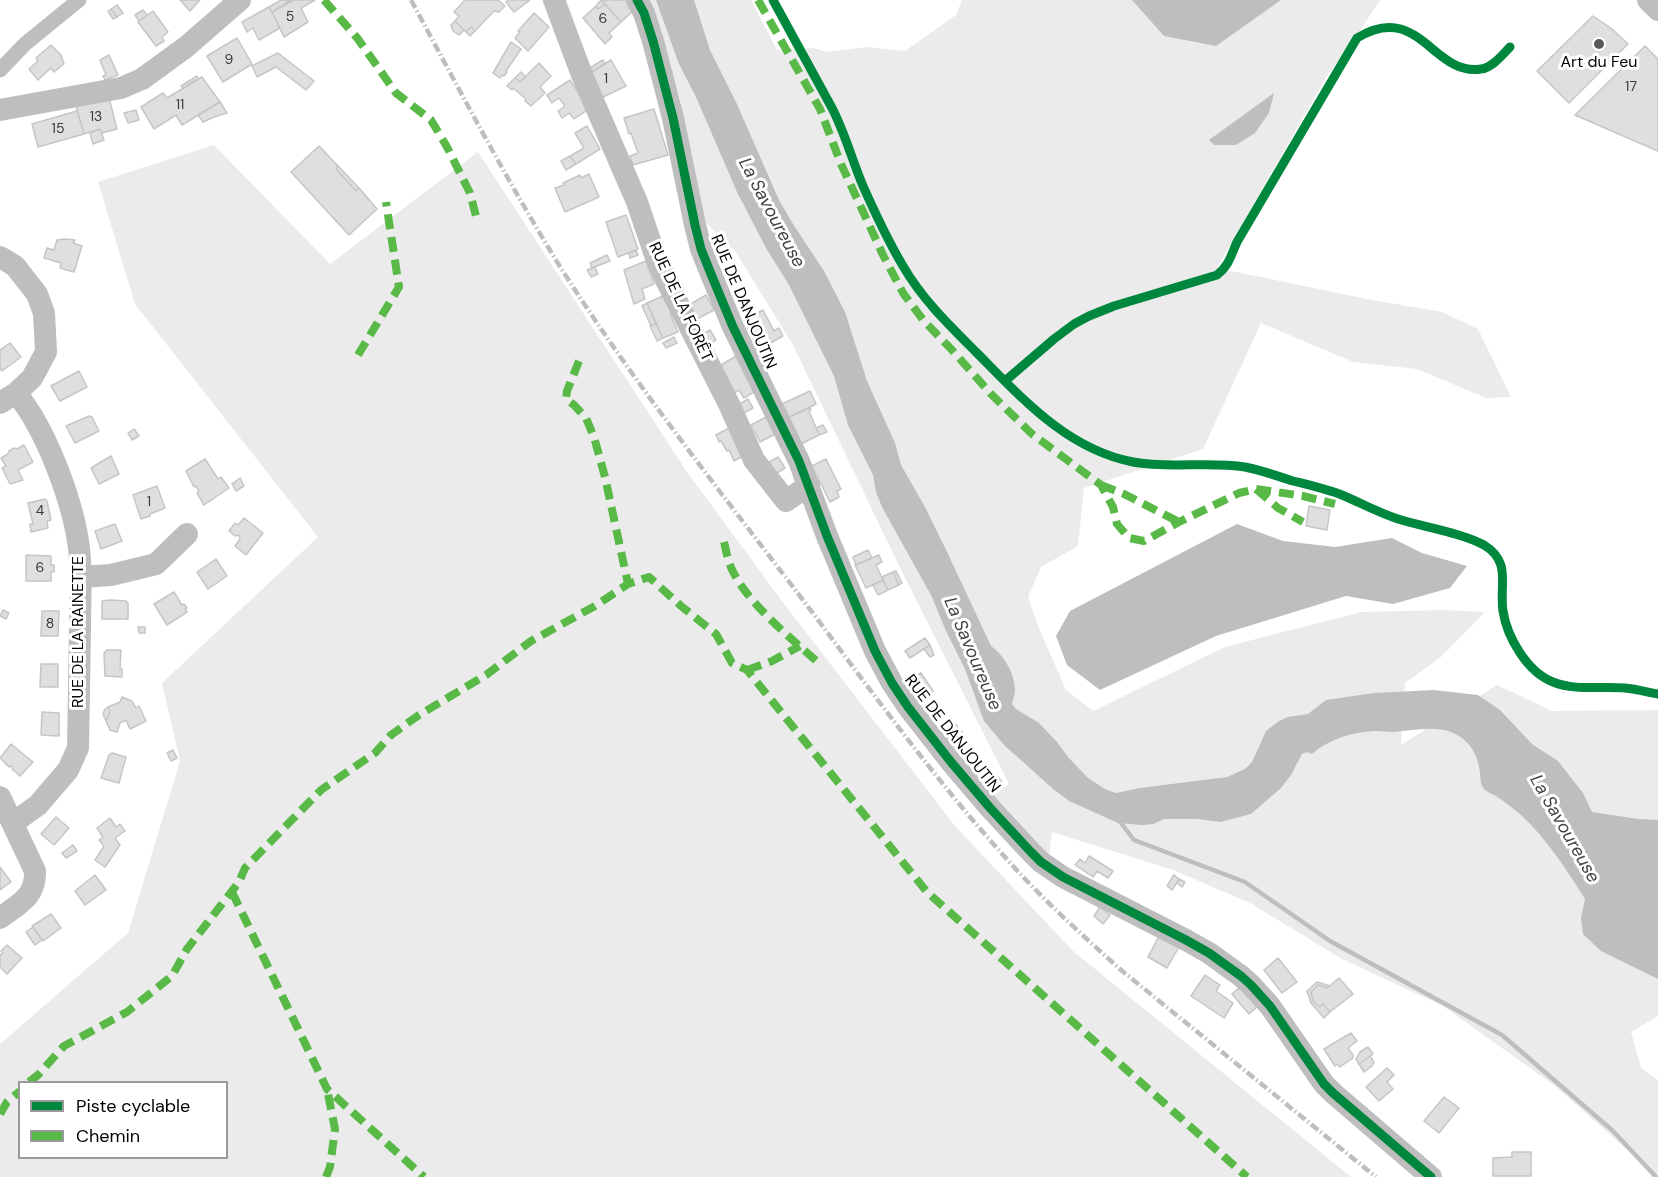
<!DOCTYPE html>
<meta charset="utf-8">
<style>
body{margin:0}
#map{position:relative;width:1658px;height:1177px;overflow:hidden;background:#fff;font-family:"DM Sans",sans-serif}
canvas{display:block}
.legend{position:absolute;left:18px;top:1081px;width:210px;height:78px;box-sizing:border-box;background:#fff;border:2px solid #999;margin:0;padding:8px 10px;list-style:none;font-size:18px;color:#000}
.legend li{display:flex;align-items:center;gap:12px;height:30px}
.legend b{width:30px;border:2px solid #999}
</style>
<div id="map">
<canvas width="1658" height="1177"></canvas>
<ul class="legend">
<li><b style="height:8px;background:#00873e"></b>Piste cyclable</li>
<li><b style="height:8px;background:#58b947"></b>Chemin</li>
</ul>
</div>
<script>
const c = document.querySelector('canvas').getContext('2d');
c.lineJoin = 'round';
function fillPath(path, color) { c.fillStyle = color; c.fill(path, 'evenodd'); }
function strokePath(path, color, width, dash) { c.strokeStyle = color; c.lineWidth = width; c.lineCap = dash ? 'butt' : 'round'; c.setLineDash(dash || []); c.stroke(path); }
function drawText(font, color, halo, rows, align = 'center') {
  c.font = font + ' "DM Sans",sans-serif'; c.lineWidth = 6; c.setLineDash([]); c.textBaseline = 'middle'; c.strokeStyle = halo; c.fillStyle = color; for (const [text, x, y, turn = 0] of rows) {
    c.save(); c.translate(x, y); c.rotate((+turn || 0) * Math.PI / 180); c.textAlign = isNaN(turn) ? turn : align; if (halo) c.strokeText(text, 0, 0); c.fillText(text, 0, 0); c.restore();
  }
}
fillPath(new Path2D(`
 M649,0H751L777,50L813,48L827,52L867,47L905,51L956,15L962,0H1380L1361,29L1327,76L1217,268L1372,300L1442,312L1478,329L1511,397L1486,398L1417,369L1353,362L1261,323L1203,449L1084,488L1078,546L1041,567L1028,597L1038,626L1066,690L1093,711L1225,647L1361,612L1444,610L1485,612L1441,657L1405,683L1401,745L1497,685L1552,711L1658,710V1016L1631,1032L1641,1068L1658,1080V1177L1555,1086L1443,1006L1342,959L1250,903L1173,870L1052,832L1049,855L991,797L1009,784L902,572L793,345L735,251L699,216L680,99Z
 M214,145L330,264L478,152L687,472L782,601L955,826L1073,951L1351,1177H0V1044L128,933L180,761L162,683L318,537L135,304L98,182ZM226,1082V1158H20V1082Z`), '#ebebeb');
fillPath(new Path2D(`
 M656,0H694L710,50L736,102L779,200L793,224L824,271L845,312L867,381L895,443L901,465L925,507L948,554L991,646C1004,655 1015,674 1015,690C1015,695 1013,699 1012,704L1016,709L1039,723L1057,742L1068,757L1088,778L1105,789L1116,793L1140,788L1227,777L1245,769L1252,762L1266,731L1279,721L1288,717L1308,714L1326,700L1374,693L1434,690L1478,695L1500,710L1532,744L1558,761L1583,793L1592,812L1638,819L1658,820V979L1601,951L1583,934L1581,918L1585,899C1566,869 1547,839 1521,815C1513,808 1505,802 1496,796C1492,794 1487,792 1484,789C1479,783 1481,774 1479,767C1478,760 1474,751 1470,746C1450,721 1420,730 1393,732C1387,732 1381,731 1375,731C1352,732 1329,739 1312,754L1307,752L1302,754L1291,775L1281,788L1251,814L1220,822L1198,819H1164L1153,824L1142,825L1118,823L1069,801L1053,789L1022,761L1005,746L984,721L965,669L946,631L932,597L882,507L876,492L873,475L848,425L834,376L789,285L766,248L737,192L696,97L679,64Z
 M1132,0H1281L1216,46L1164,36Z
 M1274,93L1269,113L1255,133L1236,145H1214L1209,140Z
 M1237,524L1283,541L1335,547L1392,538L1422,553L1467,566L1450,588L1393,604L1346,596L1216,636L1100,690L1067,665L1056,636L1070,611Z`), '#bebebe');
strokePath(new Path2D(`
 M1118,819L1134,840L1245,882L1330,941L1502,1035L1613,1131L1656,1177`), '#bebebe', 4.5);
strokePath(new Path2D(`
 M0,70L25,44L79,0`), '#bebebe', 15);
const building = new Path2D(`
 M180,0H200L190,11Z
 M281,0L292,1L272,12L269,7Z
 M291,0H315L301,8L308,22L284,37L272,12Z
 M465,0H498L505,6L499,12L494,11L475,31L471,27L466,32L455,21L459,16L454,12Z
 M508,0H530L514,12L506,2Z
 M601,0H628L634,10L621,22Z
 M601,0L605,4L598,9L596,6Z
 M605,4L621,22L609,33L612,37L605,44L583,18L596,6L598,9Z
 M117,5L123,13L117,17L111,9Z
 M269,7L280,28L259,40L253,28L247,32L242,22Z
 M111,9L117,17L113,19L108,11Z
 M143,10L147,15L139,21L135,15Z
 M153,11L168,32L162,37L164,41L156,46L138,22Z
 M534,13L549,27L528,51L515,38L520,32L518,31Z
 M1593,16L1612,29L1628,44L1569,103L1537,71Z
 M455,21L464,30L459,35L453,31L451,25Z
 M471,27L475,31L470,36L466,32Z
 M237,38L252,64L223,82L207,56Z
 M511,42L521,49L506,71L507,72L504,76L502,75L500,78L493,73Z
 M51,45L61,55L64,64L54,72L51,68L38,80L29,69L38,61L36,58Z
 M1645,46L1658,59V151L1575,115Z
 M278,53L314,81L306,90L276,67L257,77L252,66Z
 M109,55L118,75L105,80L103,76L106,75L100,60Z
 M603,60L605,64L588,74L586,70Z
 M611,60L626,86L599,99L588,74Z
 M539,63L551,76L540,87L545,93L531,106L525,101L526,99L513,88L512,90L507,86L515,78L520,82Z
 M521,72L526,77L520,82L515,78Z
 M197,76L198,79L183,88L181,86Z
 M202,77L220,102L182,125L176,115L154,129L141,107L163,93L167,98Z
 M570,80L589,109L574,119L569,113L562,118L558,111L565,106L559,98L552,103L547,95Z
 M109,98L117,129L102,133L100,129L84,134L76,106Z
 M220,102L227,113L214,117L203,122L198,115Z
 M654,109L668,155L633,165L630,156L638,153L631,133L629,134L624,118Z
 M136,110L139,120L128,123L124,113Z
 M77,111L84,134L38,147L32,124Z
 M587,126L600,149L576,164L570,156L584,148L575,133Z
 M100,129L104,140L93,144L90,133Z
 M319,146L338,166L336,169L356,191L359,188L377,209L349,235L291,172Z
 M570,156L576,164L566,170L561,161Z
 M338,166L359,188L356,191L336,169Z
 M589,174L599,197L565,212L555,188L564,185L563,183L580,175L581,178Z
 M626,215L638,249L618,257L606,222Z
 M64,239L75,240L73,243L82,246L74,272L60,268L61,263L44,258L47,248L54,250L57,240Z
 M636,250L638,255L630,258L629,253Z
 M607,255L610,261L592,268L590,263Z
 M646,261L654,284L642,289L645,299L634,304L624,270Z
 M735,262L739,271L730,276L726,267Z
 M595,267L598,274L591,277L587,270Z
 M744,287L748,293L738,299L734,293Z
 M706,295L714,310L697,319L689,305Z
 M663,296L673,312L670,314L678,332L663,338L647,303Z
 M647,303L656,324L651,326L642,306Z
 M763,310L774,331L779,328L783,336L769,344L765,336L754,341L744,320Z
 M656,324L663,338L657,341L650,326Z
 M710,330L716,340L708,345L703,334Z
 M674,337L677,343L666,348L663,343Z
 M10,343L21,357L2,371L0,368V350Z
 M738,355L757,390L744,398L739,390L734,393L719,366Z
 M79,371L87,387L60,401L51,386Z
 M810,391L816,404L789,417L782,404Z
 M748,399L753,408L744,413L738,405Z
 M810,408L811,410L809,411L819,435L801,444L789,417Z
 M89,416L92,417L99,431L75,443L66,426Z
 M766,417L775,434L760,442L751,425Z
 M823,425L827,432L819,435L816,428Z
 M731,427L745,455L734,461L729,450L727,451L721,441L719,442L716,435Z
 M134,429L139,436L132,440L128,433Z
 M24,445L33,462L18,470L23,480L10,484L2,468L6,466L1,458L8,454L9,451L14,448L17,449Z
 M111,456L119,474L99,484L91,468Z
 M778,457L785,468L774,475L766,464Z
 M205,459L218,479L221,477L229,488L204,505L197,493L199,491L196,486L194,487L186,471Z
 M826,459L841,489L837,491L839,497L830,502L812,466Z
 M240,478L244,486L236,491L232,484Z
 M157,486L165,508L150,514V516L141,519L133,495Z
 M45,499L47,501L51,520L47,521L48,528L31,532L30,524H33L28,503Z
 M1309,506L1330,510L1327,530L1306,526Z
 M244,518L263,533L246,555L235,546L240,539L239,535L235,536L229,531L235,523L238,525Z
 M115,524L122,541L101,549L95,531Z
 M868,550L872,558L856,565L853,557Z
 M26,555L51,556V565H54V572H51V581H26Z
 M879,555L882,562L876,565L883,580L866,588L855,565Z
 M216,559L227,576L208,589L197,572Z
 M896,571L902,583L899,585L893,572Z
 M893,572L899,585L888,590L882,577Z
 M883,580L888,590L878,595L873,585Z
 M174,592L182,605L184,604L187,608L185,609L187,612L167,625L154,604Z
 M110,600L126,601L128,603V619H102V601Z
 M3,610L9,613L6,619L0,616Z
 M42,611H59L58,636H41Z
 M138,627H145V633H139Z
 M925,638L930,645L910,658L905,651Z
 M930,645L934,655L930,657L924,649Z
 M107,650H121L120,669H122V677L105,676L104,653Z
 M41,664H58V687H40Z
 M921,673L933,691L915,701L906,685L915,680L913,677Z
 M122,697L132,701L136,708L139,706L146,721L130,729L126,720L120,723L117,732L110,730L106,721L110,712L108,707L120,702Z
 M936,705L941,711L931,720L926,713Z
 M108,707L110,712L106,721L103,714L105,709Z
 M42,712L59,713V736L41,735Z
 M951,719L963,733L957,738L960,742L955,748L938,729Z
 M11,744L33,762L20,776L12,769L13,768L11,766L9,767L0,758Z
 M173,750L177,758L171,761L167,753Z
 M112,753L126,757L119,783L101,778L109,755Z
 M998,777L1002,782L993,788L989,783Z
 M56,817L69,828L54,845L41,834Z
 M110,818L116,827L120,824L125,831L115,838L120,845L105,867L95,860L104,846L99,840L103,837L97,828Z
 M73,845L77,851L66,858L62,853Z
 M1089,856L1113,871L1108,878L1097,871L1093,877L1075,865L1080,859L1085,863Z
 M0,867L11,882L0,890Z
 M95,875L106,890L85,905L75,891Z
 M1174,875L1179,879L1172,890L1167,886Z
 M1179,879L1185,882L1182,887L1177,883Z
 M1100,907L1110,915L1103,924L1094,916Z
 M51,914L61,928L43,941L32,926Z
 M33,927L42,940L35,945L26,932Z
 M1159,936L1179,947L1167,968L1148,957Z
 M7,945L22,958L7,974L0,967V955L3,953L1,951Z
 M1278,958L1297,982L1282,993L1264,970Z
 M1205,975L1220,985L1216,991L1233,1003L1224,1018L1191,996Z
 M1339,978L1353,994L1330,1012L1323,1004L1319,1007L1313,1001L1311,992L1318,985L1327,988Z
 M1317,982L1330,986L1327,988L1318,985L1311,992L1313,1001L1319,1007L1323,1004L1330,1012L1324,1018L1311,1003L1307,991Z
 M1241,986L1259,1005L1249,1014L1232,994Z
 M1351,1033L1357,1041L1348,1048L1353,1055V1058L1340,1067L1338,1064L1335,1066L1324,1049Z
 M1368,1047L1373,1054L1359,1064L1356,1059L1360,1052Z
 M1370,1056L1374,1062L1372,1066L1364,1072L1359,1064Z
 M1387,1068L1394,1075L1387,1082L1393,1089L1379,1101L1366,1087Z
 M1444,1097L1459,1108L1439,1133L1424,1121Z
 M1512,1152H1531V1176H1493V1158L1512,1157Z`);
fillPath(building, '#dfdfdf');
strokePath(building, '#c6c6c6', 1.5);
strokePath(new Path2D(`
 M554,0L582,75L637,202L655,255L665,278L729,404L754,460L786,501L809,485
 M637,0L644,13L653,41L673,118L695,225L701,249L711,274L733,327L799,461L827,536L875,651L892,683L908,707L951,762L991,809L1031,852L1041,862L1063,877L1186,940L1209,953L1241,976L1251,985L1270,1006L1324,1084L1333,1093L1431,1177
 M1648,0L1658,10
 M0,110L121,88L142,79L186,47L240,0
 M0,257L15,266L37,294L44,313L46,352L32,378L16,393L0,403
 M81,577L111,575L156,564L187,534
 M0,797L35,871C36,897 19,904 0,918
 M13,823L38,805L68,770L78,748C79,709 79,669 80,630C80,603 82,575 79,548C73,501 46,429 16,393`), '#bebebe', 22);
strokePath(new Path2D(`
 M411,0C459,89 506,179 559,265C634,384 724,496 809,608C872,692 934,778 1004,856C1040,897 1081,934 1121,970L1376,1177`), '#bebebe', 4.5, [9, 3, 1.5, 3]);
strokePath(new Path2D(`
 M324,0L358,39L396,93L431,120L447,147L470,193L477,220
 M758,0L820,109L841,164L883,255L903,293L924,321L952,350L992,395L1032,434L1101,485L1113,507L1117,524L1129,538L1144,541L1179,522L1239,493L1256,489L1303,496L1335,504
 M358,355L399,287L386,202
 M579,361L567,391L566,399L574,405L586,418L594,437L605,477L628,584
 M1101,485L1124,494L1179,522
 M1256,489L1278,508L1303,522
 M724,542C726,549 727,558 730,565C744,601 792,639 821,665
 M747,670L772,661L800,646
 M232,892L327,1089L424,1177
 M29,1082L38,1075L64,1046L127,1012L172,976L187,949L239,882L245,868L321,790L375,753L391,735L419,715L486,675L531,641L595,606L628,584L649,577L681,606L716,634L732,663L747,670L927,892L1247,1177
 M0,1114L7,1102L20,1091
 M326,1177L330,1167L335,1129L327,1089`), '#58b947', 8, [15, 8]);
strokePath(new Path2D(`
 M637,0L644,13L653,41L673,118L695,225L701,249L711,274L733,327L799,461L827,536L875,651L892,683L908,707L951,762L991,809L1031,852L1041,862L1063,877L1186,940L1209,953L1241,976L1251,985L1270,1006L1324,1084L1333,1093L1431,1177
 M773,0L832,108C845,133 852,160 863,186C875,213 888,241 903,266C922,299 949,325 975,351C1021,397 1066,449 1133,462C1170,469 1208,461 1245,467C1261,470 1277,476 1293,481C1309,485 1326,489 1342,495C1361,503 1379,513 1398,519C1424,527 1462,533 1484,545C1512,562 1499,585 1503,611C1507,637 1527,672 1553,682C1575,691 1601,686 1625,688C1636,689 1647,692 1658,694
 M1005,381L1054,339L1074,324L1089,316L1114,306L1217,275C1229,266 1231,255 1237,242L1357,38C1419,0 1433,77 1481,69C1492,68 1502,55 1510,47`), '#00873e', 9);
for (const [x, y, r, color] of [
 [1599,44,6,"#595959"]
]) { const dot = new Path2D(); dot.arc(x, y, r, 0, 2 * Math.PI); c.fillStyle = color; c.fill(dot); strokePath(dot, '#fff', 2); }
drawText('14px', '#383838', null, [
 ["5",290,17],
 ["6",603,19],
 ["9",229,60],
 ["1",606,79],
 ["17",1631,87],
 ["11",180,105],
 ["13",96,117],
 ["15",58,129],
 ["1",149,502],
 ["4",40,511],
 ["6",40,568],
 ["8",50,624]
]);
drawText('16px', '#000', '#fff', [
 ["Art du Feu",1599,63]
]);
drawText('16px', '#000', '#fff', [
 ["RUE DE LA FORÊT",680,302,65],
 ["RUE DE DANJOUTIN",743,302,67],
 ["RUE DE LA RAINETTE",79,632,-90],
 ["RUE DE DANJOUTIN",952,734,52]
]);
drawText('italic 18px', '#434343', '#fff', [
 ["La Savoureuse",771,213,62],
 ["La Savoureuse",972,654,67],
 ["La Savoureuse",1564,829,60]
]);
</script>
